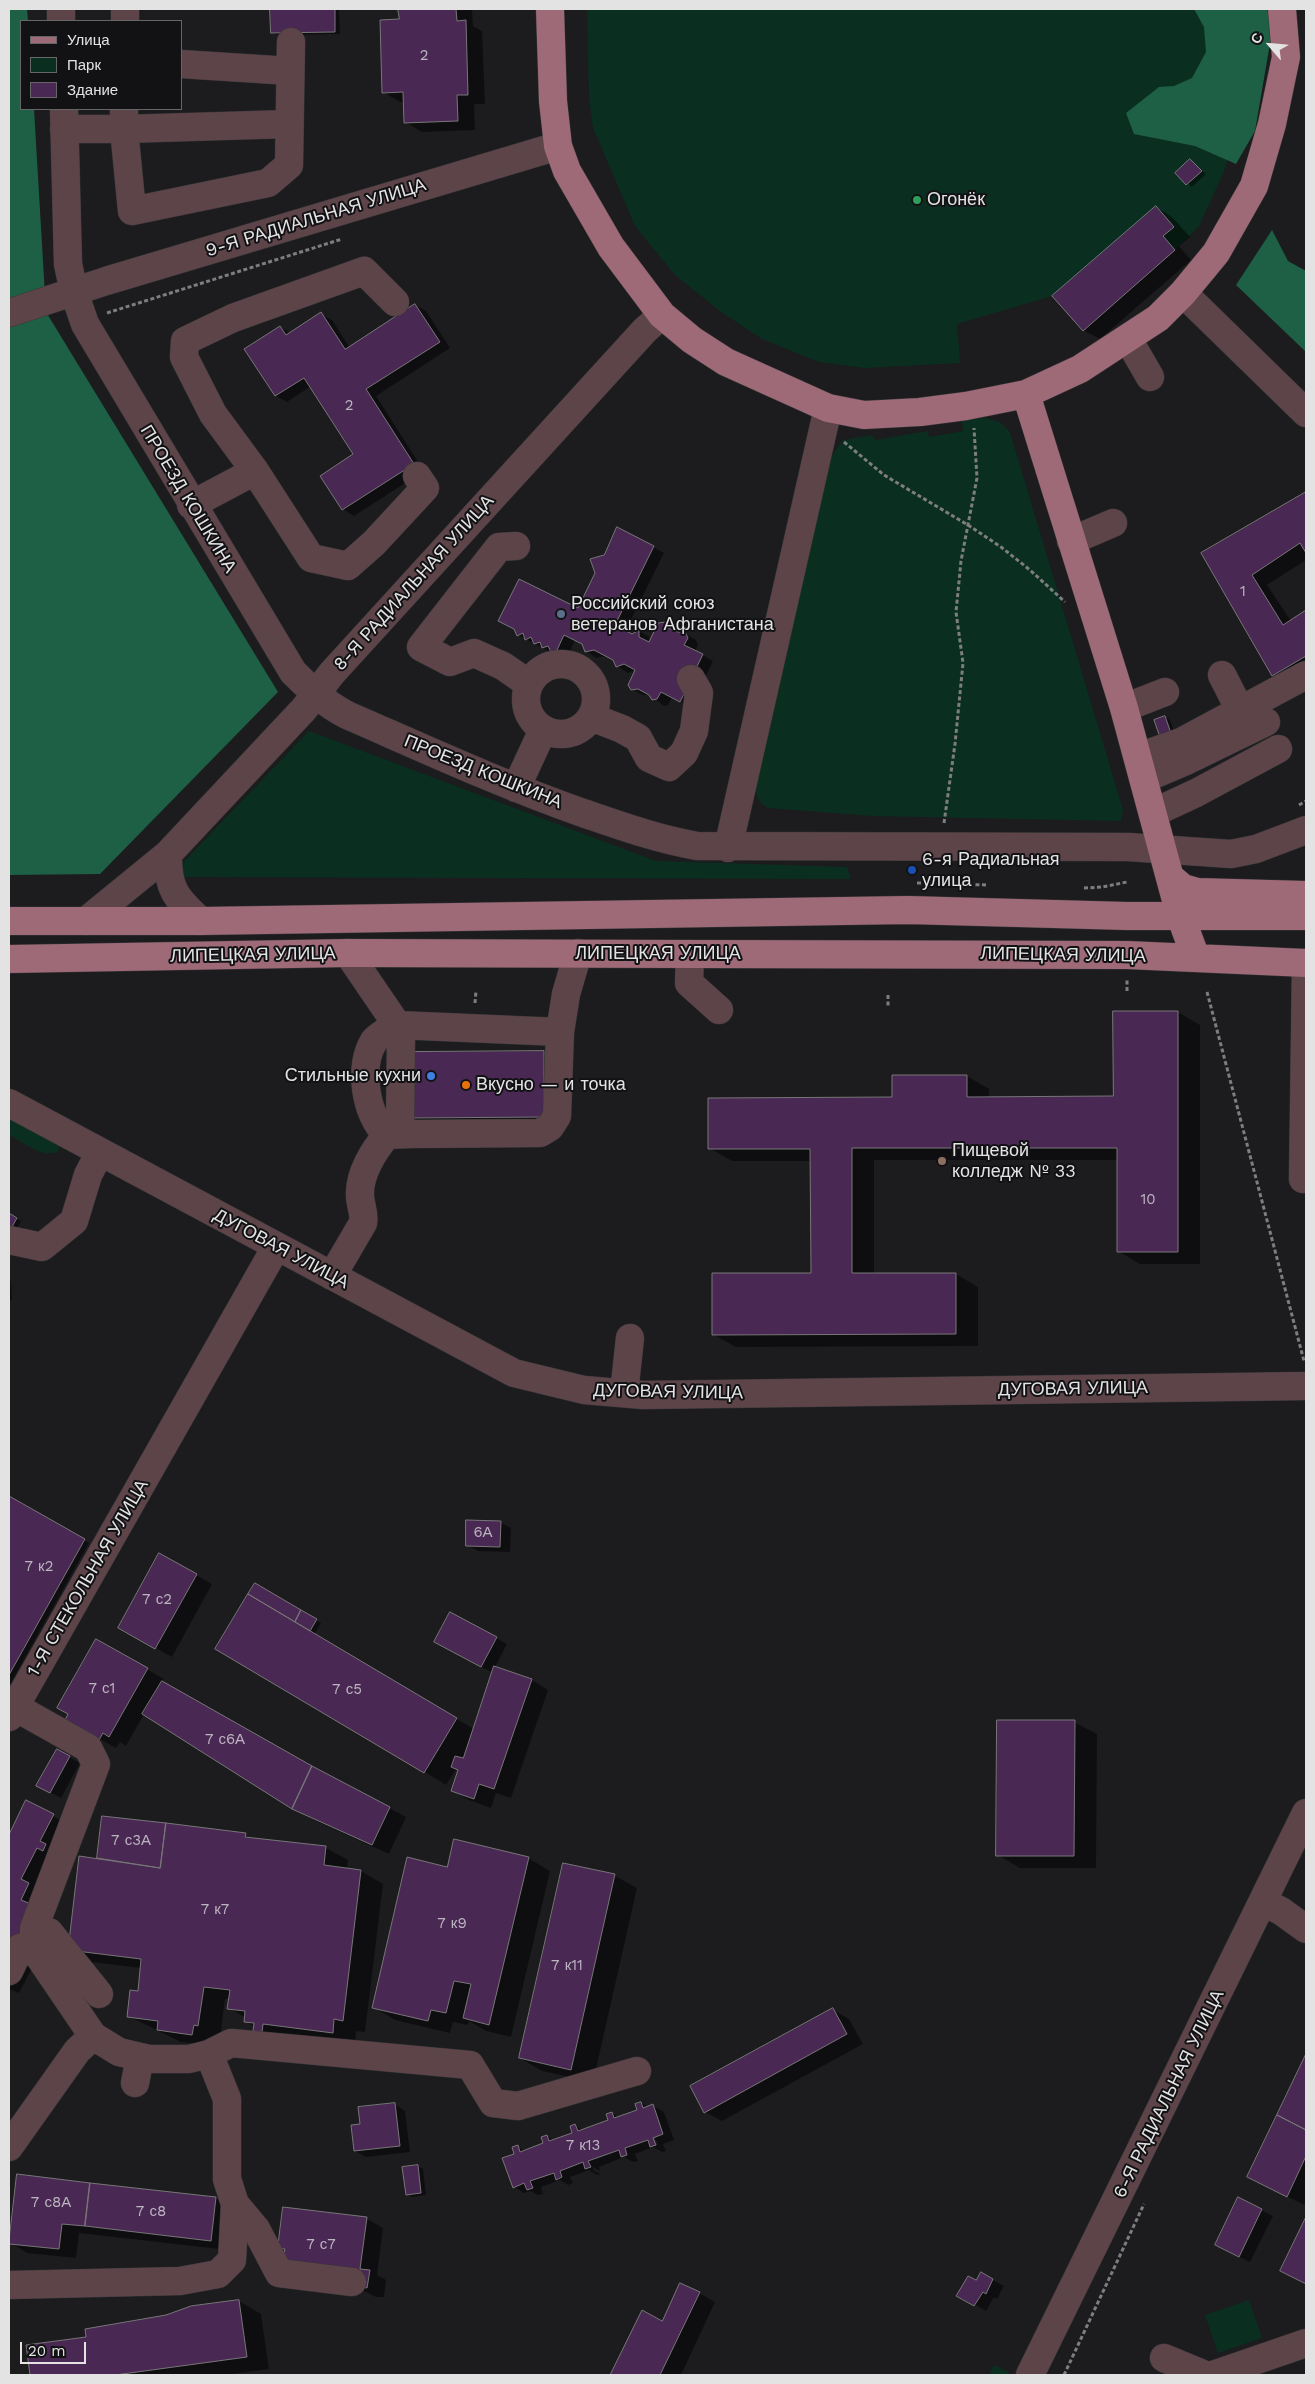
<!DOCTYPE html>
<meta charset="utf-8">
<style>
body{margin:0}
#map{position:relative;width:1315px;height:2384px;overflow:hidden;background:#1c1b1e;font-family:"Work Sans",sans-serif}
canvas{display:block}
.frame{position:absolute;inset:0;border:10px solid #e3e3e4;pointer-events:none}
.legend{position:absolute;left:20px;top:20px;width:162px;height:90px;box-sizing:border-box;background:#121215;border:1px solid #666668;margin:0;padding:6px 9px;list-style:none;font-size:15px;color:#e3e3e4}
.legend li{display:flex;align-items:center;gap:10px;height:25px}
.legend b{width:25px;border:1px solid #666668}
.north{position:absolute;left:1245px;top:20px;width:50px;height:50px;-webkit-text-stroke:4px #121215;paint-order:stroke;rotate:297deg;font-size:14px;font-weight:700;line-height:20px;text-align:center;color:#e3e3e4}
.north::after{content:'';display:block;margin:auto;width:18px;height:22px;background:#e3e3e4;clip-path:polygon(50% 0,100% 100%,50% 72%,0 100%)}
.scale{position:absolute;left:20px;top:2342px;width:66px;height:22px;box-sizing:border-box;border:2px solid #e3e3e4;border-top:0;padding-left:6px;font-size:15px;line-height:18px;white-space:nowrap;color:#e3e3e4;-webkit-text-stroke:4px #121215;paint-order:stroke}
</style>
<div id="map">
<canvas width="1315" height="2384"></canvas>
<div class="frame"></div>
<ul class="legend">
<li><b style="height:6px;background:#9e6a77"></b>Улица</li>
<li><b style="height:14px;background:#0a2f20"></b>Парк</li>
<li><b style="height:14px;background:#492953"></b>Здание</li>
</ul>
<div class="north">С</div>
<div class="scale">20 m</div>
</div>
<script>
const c = document.querySelector('canvas').getContext('2d');
c.lineJoin = 'round';
function fillPath(path, color) { c.fillStyle = color; c.fill(path, 'evenodd'); }
function strokePath(path, color, width, dash) { c.strokeStyle = color; c.lineWidth = width; c.lineCap = dash ? 'butt' : 'round'; c.setLineDash(dash || []); c.stroke(path); }
function drawText(font, color, halo, rows, align = 'center') {
  c.font = font + ' "Work Sans",sans-serif'; c.lineWidth = 4; c.setLineDash([]); c.textBaseline = 'middle'; c.strokeStyle = halo; c.fillStyle = color; for (const [text, x, y, turn = 0] of rows) {
    c.save(); c.translate(x, y); c.rotate((+turn || 0) * Math.PI / 180); c.textAlign = isNaN(turn) ? turn : align; if (halo) c.strokeText(text, 0, 0); c.fillText(text, 0, 0); c.restore();
  }
}
fillPath(new Path2D(`
 M587,9H1246L1242,115L1223,174L1199,226L1175,250L1083,331L1052,296L957,324L960,363L864,368L819,362L762,339L721,312L675,275L635,226L593,128L589,98Z
 M985,418L1000,422L1010,432L1123,810L1121,821L873,816L768,808C759,803 756,798 756,788L831,457L843,440L872,435L875,440L928,431L929,437L963,431L962,421Z
 M309,731L656,861L847,867L851,879L169,877Z
 M9,1113L57,1141L60,1147L57,1152C42,1158 22,1142 9,1134Z
 M1249,2300L1262,2338L1218,2353L1205,2315Z
 M994,2365L1009,2372L1007,2375H989Z`), '#0a2f20');
fillPath(new Path2D(`
 M9,9H27L28,21H21V109H34L46,312L278,692L100,874L9,875Z
 M1194,9H1267L1273,26L1255,131L1236,164L1195,146L1134,134L1126,113L1159,87L1174,86L1192,78L1206,52L1204,27Z
 M1272,230L1288,261L1306,271V352L1236,285Z`), '#1e6045');
fillPath(new Path2D(`
 M272,9H339L340,34L277,35L272,32Z
 M400,9H472L473,26L482,31L485,104H474L475,130L422,132L405,122L404,102H400L383,92L400,20Z
 M1190,160L1206,174L1192,187L1177,173Z
 M1156,207L1172,217L1190,237L1179,246L1191,260L1100,339L1083,330Z
 M415,305L426,311L450,348L376,396L424,471L354,516L343,509L355,455L311,386L287,402L276,396L280,327L290,333L321,314L332,320L350,348Z
 M1306,494V560L1267,585L1291,621L1306,611V674L1289,684L1273,675L1203,554Z
 M653,547L664,553L625,632L632,635L639,631L649,637L650,644L665,623L676,629L678,633H684L696,640L698,645L695,651L713,661L691,707L672,697L668,705L664,706L650,695H643L632,689L637,669L628,673L617,666L615,660L606,656L596,658L586,651L584,644L575,640L568,656L562,658L518,635L578,609Z
 M1165,717L1170,720L1178,742H1163Z
 M1178,1012L1200,1025V1264H1140L1118,1251V1160H874V1274H956L978,1287V1346L736,1347L714,1335L812,1274V1161H732L709,1148L893,1099V1077L967,1076L989,1089V1098H1114Z
 M543,1052L548,1055L549,1119L417,1120L412,1117Z
 M9,1215L21,1221L9,1243Z
 M9,1280L11,1281L12,1300L9,1301Z
 M9,1498L89,1543L9,1686Z
 M500,1522L511,1528L510,1552L478,1551L467,1545Z
 M160,1555L212,1584L172,1657L119,1628Z
 M256,1584L321,1623L314,1635L474,1729L493,1673L446,1648L496,1638L507,1644L495,1667L532,1680L548,1690L511,1798L496,1793L491,1808L469,1800L453,1791L459,1771L456,1769L446,1785L425,1772Z
 M96,1640L164,1679L162,1682L312,1767L406,1817L389,1854L314,1820L144,1714L126,1746L120,1742L116,1748L66,1720Z
 M1074,1722L1097,1734L1096,1868H1020L998,1855Z
 M58,1751L80,1763L61,1798L38,1786Z
 M27,1802L75,1828L43,1912L57,1920L19,1993L9,1989V1838Z
 M245,1835L252,1839L326,1848L348,1860L347,1869L361,1871L383,1884L365,2032L356,2031L355,2044L276,2043L254,2030L255,2027L245,2021L246,2018L229,2008L230,1999H225L220,2038L214,2046L181,2042L128,2016L139,1992L142,1968L91,1962L69,1949L104,1861L99,1857Z
 M528,1858L550,1871L511,2037L486,2031L469,2021L468,2025L453,2022L450,2033L395,2020L373,2007L448,1868Z
 M564,1864L615,1876L637,1888L593,2082L542,2071L520,2058Z
 M833,2010L849,2019L863,2044L722,2121L705,2112Z
 M1306,2056V2200L1304,2205L1248,2177Z
 M641,2103L649,2107L653,2106L664,2112L674,2140L663,2144L666,2151L662,2152L653,2147L635,2154L638,2161L633,2162L624,2157L599,2167L600,2171L593,2167V2170L600,2174L597,2175L589,2170L570,2177L573,2183L568,2185L560,2180L541,2187L543,2194L538,2195L530,2191L524,2193L514,2187L517,2146L525,2151L545,2144L547,2136L555,2141L574,2134L575,2126L583,2130L610,2121L612,2113L619,2118L639,2111ZM652,2131L658,2145H655L650,2132Z
 M394,2104L405,2111L410,2152L366,2157L355,2151L361,2126Z
 M418,2166L423,2169L426,2195L412,2197L407,2194Z
 M19,2175L216,2198L232,2208L228,2250L79,2233L76,2258L27,2253L11,2243Z
 M1239,2199L1273,2216L1250,2262L1227,2251Z
 M367,2219L383,2228L377,2275L386,2280L384,2297H376L279,2247Z
 M1306,2219V2285L1281,2271Z
 M981,2274L1004,2286L997,2299L994,2297L986,2311L958,2295L976,2282Z
 M699,2293L715,2302L681,2375H612L642,2312L663,2322Z
 M239,2301L261,2314L269,2369L225,2375H31L27,2346L88,2338L166,2316Z`), '#0007');
const building = new Path2D(`
 M270,9H335V32L271,33Z
 M398,9H456L457,21L466,20L468,95H457L458,121L404,123L403,92L382,93L380,20L399,19Z
 M1190,159L1202,171L1186,185L1175,173Z
 M1156,206L1174,227L1163,236L1175,250L1083,331L1052,296Z
 M415,304L440,342L366,389L414,464L342,510L320,476L353,454L304,378L275,396L244,349L280,326L286,335L321,312L345,349Z
 M1306,492V553L1300,543L1252,575L1283,625L1306,610V656L1272,676L1201,553Z
 M617,527L654,546L615,625L632,634L639,630V637L649,642L658,623L665,622L668,628L678,632H685L688,638L684,645L703,654L680,702L661,692L657,699L652,700L649,695L638,689L631,690L628,685L635,670L624,664L616,667L613,660L594,650L585,652L582,644L564,635L557,650L551,652L548,646L542,648L540,642L534,644L531,637L525,640L523,633L517,636L514,629L498,621L519,579L578,608L595,573L590,559L604,555Z
 M1165,716L1173,739L1162,743L1154,720Z
 M1113,1011H1178V1252H1117V1148H852V1273H956V1334L712,1335V1273H811L810,1149H708V1098L892,1097V1075H967V1097L1113,1096Z
 M544,1051V1117L410,1118V1052Z
 M9,1213L17,1218L9,1232Z
 M9,1496L85,1539L9,1675Z
 M466,1520L501,1521L500,1547L466,1546Z
 M159,1553L197,1574L155,1649L118,1628Z
 M255,1583L301,1610L295,1622L248,1594Z
 M248,1594L457,1718L424,1773L215,1649Z
 M301,1610L317,1619L310,1631L295,1622Z
 M450,1612L497,1637L481,1667L434,1642Z
 M96,1639L148,1668L109,1737L103,1733L99,1740L65,1720L68,1714L57,1708Z
 M494,1666L532,1679L494,1789L479,1784L474,1799L451,1791L458,1770L451,1767L455,1756L463,1758Z
 M162,1681L312,1766L292,1809L142,1714Z
 M997,1720H1075L1074,1856H996Z
 M57,1749L70,1756L50,1793L36,1786Z
 M312,1766L390,1807L372,1845L292,1809Z
 M26,1800L54,1814L40,1841L46,1844L43,1851L37,1848L21,1879L29,1883L21,1900L36,1906L9,1959V1835Z
 M102,1816L166,1823L160,1868L97,1858Z
 M166,1823L246,1833L245,1837L326,1846L324,1865L361,1870L343,2021L334,2019L333,2033L263,2024L262,2032L253,2031L254,2023L244,2022L245,2011L227,2009L230,1990L204,1987L198,2026L194,2025L192,2035L157,2030L158,2021L127,2017L130,1990L138,1991L141,1959L68,1950L79,1856L160,1868Z
 M454,1839L529,1857L489,2025L463,2018L471,1984L454,1981L446,2013L431,2010L428,2021L372,2008L407,1857L447,1867Z
 M563,1863L615,1874L571,2070L519,2058Z
 M833,2008L847,2034L704,2113L690,2086Z
 M1306,2054V2130L1277,2115Z
 M641,2102L643,2108L653,2104L663,2134L653,2138L656,2145L650,2147L648,2140L625,2148L627,2155L621,2157L619,2150L588,2161L591,2167L585,2169L583,2162L560,2171L562,2177L556,2180L554,2173L530,2181L533,2188L527,2190L524,2183L513,2188L502,2158L514,2154L512,2147L518,2145L520,2152L543,2143L541,2137L547,2135L549,2141L572,2133L570,2126L575,2124L578,2131L608,2120L606,2114L612,2112L614,2118L637,2110L635,2104Z
 M395,2103L400,2146L354,2151L351,2125L360,2124L358,2107Z
 M1277,2115L1306,2130V2156L1287,2197L1247,2177Z
 M418,2165L421,2193L406,2195L402,2167Z
 M17,2174L90,2183L85,2226L62,2224L59,2249L9,2244Z
 M90,2183L216,2197L211,2241L85,2226Z
 M1238,2197L1262,2209L1239,2257L1215,2245Z
 M283,2207L367,2217L360,2269L370,2270L367,2288L281,2268L285,2249L278,2248Z
 M1306,2217V2284L1280,2271Z
 M981,2272L993,2279L986,2294L983,2292L974,2306L956,2296L968,2276L976,2280Z
 M680,2283L700,2292L660,2375H610L642,2310L662,2321Z
 M239,2300L247,2357L115,2375H30L26,2345L86,2337L85,2329L166,2315L191,2306Z`);
fillPath(building, '#492953');
strokePath(building, '#787678', 1);
const minor = new Path2D(`
 M61,9V21
 M125,21V9
 M181,64L290,71
 M64,109L68,264L74,292L85,324L293,672C311,690 324,703 347,715C425,749 503,785 583,813C621,826 657,839 697,846L1128,847L1231,854L1256,849L1306,830
 M124,109V129L289,124
 M64,129H124L132,211L268,183L289,165L291,42
 M1183,293L1306,413
 M395,302L364,271L233,318L185,341L184,357L213,414L255,471L311,558L348,566L374,543L425,488L417,476
 M9,313L106,281L558,146
 M1128,339L1150,377
 M191,505L255,471
 M1071,541L1113,523
 M516,546L499,547L421,647L450,662L474,653L503,666L529,684
 M526 699a35 35 0 1 1 70 0a35 35 0 1 1-70 0Z
 M1222,675L1240,710
 M1124,708L1165,692
 M591,717L622,729L638,738L649,758L669,767L684,753L694,731L699,693L691,679
 M1138,757L1181,742L1306,675
 M1144,779L1186,761L1266,722
 M516,788L543,730
 M1153,813L1196,793L1278,749
 M728,848L828,408
 M168,854C167,888 176,899 201,921
 M86,921L168,854L304,709L332,673L645,330L662,315
 M348,953L397,1025L401,1037L400,1127L411,1134L540,1133L550,1127L557,1116L560,1032L566,994L578,953
 M690,954L689,983L719,1010
 M9,1103L514,1373L584,1390L643,1395L1306,1386
 M411,1134L387,1135C365,1115 358,1066 374,1041C379,1035 390,1029 397,1025L560,1032
 M1303,1179L1306,963
 M9,1240L42,1247L74,1221L88,1175L100,1152
 M332,1276L363,1223C365,1213 360,1205 360,1195C359,1174 374,1150 387,1135
 M624,1393L630,1338
 M15,1707L88,1748L96,1764L34,1928V1944L40,1958L93,2036L119,2052L149,2059H189L209,2054L231,2043L470,2065L493,2103L518,2106L637,2071
 M9,1717L276,1247
 M1263,1902L1281,1911L1306,1929
 M34,1928L49,1932L99,1994
 M9,1971L20,1948L34,1944
 M209,2054L227,2099V2179L235,2204L256,2229L279,2273L352,2282
 M135,2083L140,2057
 M9,2147L77,2051L93,2036
 M9,2285L180,2281L218,2274L232,2260L235,2204
 M1164,2358L1205,2375
 M1030,2375L1306,1813
 M1213,2375L1306,2343`);
const major = new Path2D(`
 M550,9L553,101L558,146L567,171L611,247L662,315L692,340L726,362L828,408L864,415L920,412L966,406L1026,394L1080,369L1158,318L1183,293L1216,253L1254,186L1272,124L1286,57L1282,9
 M1026,394L1124,708L1180,915L1196,958
 M1170,877L1183,888L1197,892L1306,895
 M9,921H201L908,910L1127,916H1306
 M9,959L348,953L690,954L1127,955L1306,963`);
strokePath(minor, '#38373a', 29);
strokePath(major, '#38373a', 29);
strokePath(new Path2D(`
 M107,313L342,239
 M844,442L884,475L968,525L1001,547L1030,570L1065,602
 M1299,805L1306,801
 M944,823L955,744L963,663L956,612L961,561L977,478L974,428
 M917,883L988,885
 M1084,888L1102,887L1127,882
 M1127,991V979
 M1207,992L1304,1361
 M888,995V1008
 M475,1003L476,991
 M1064,2375L1144,2204`), '#7e7d7f', 3, [4, 2.5]);
strokePath(minor, '#5d4449', 28);
strokePath(major, '#9e6a77', 28);
for (const [x, y, r, color] of [
 [917,200,5,"#2e9e5b"],
 [561,614,5,"#5c6f8a"],
 [912,870,5,"#1a4fb4"],
 [431,1076,5,"#3f7fe0"],
 [466,1085,5,"#e8710a"],
 [942,1161,5,"#8d6e63"]
]) { const dot = new Path2D(); dot.arc(x, y, r, 0, 2 * Math.PI); c.fillStyle = color; c.fill(dot); strokePath(dot, '#121215', 2); }
drawText('15px', '#bcb4c0', null, [
 ["2",424,56],
 ["2",349,406],
 ["1",1243,592],
 ["10",1148,1200],
 ["6А",483,1533],
 ["7 к2",39,1567],
 ["7 с2",157,1600],
 ["7 с1",102,1689],
 ["7 с5",347,1690],
 ["7 с6А",225,1740],
 ["7 с3А",131,1841],
 ["7 к7",215,1910],
 ["7 к9",452,1924],
 ["7 к11",567,1966],
 ["7 к13",583,2146],
 ["7 с8А",51,2203],
 ["7 с8",151,2212],
 ["7 с7",321,2245]
]);
drawText('18px', '#e3e3e4', '#121215', [
 ["Огонёк",927,200],
 ["Российский союз",571,604],
 ["ветеранов Афганистана",571,625],
 ["6-я Радиальная",922,860],
 ["улица",922,881],
 ["Стильные кухни",421,1076,"right"],
 ["Вкусно — и точка",476,1085],
 ["Пищевой",952,1151],
 ["колледж № 33",952,1172]
], 'left');
drawText('18px', '#e3e3e4', '#121215', [
 ["9-Я РАДИАЛЬНАЯ УЛИЦА",316,218,-17],
 ["ПРОЕЗД КОШКИНА",188,499,59],
 ["8-Я РАДИАЛЬНАЯ УЛИЦА",414,583,-48],
 ["ПРОЕЗД КОШКИНА",483,772,22],
 ["ЛИПЕЦКАЯ УЛИЦА",658,954],
 ["ЛИПЕЦКАЯ УЛИЦА",253,955,-1],
 ["ЛИПЕЦКАЯ УЛИЦА",1063,955,1],
 ["ДУГОВАЯ УЛИЦА",281,1249,28],
 ["ДУГОВАЯ УЛИЦА",1073,1389,-1],
 ["ДУГОВАЯ УЛИЦА",668,1392,1],
 ["1-Я СТЕКОЛЬНАЯ УЛИЦА",88,1578,-60],
 ["6-Я РАДИАЛЬНАЯ УЛИЦА",1169,2094,-64]
]);
</script>
